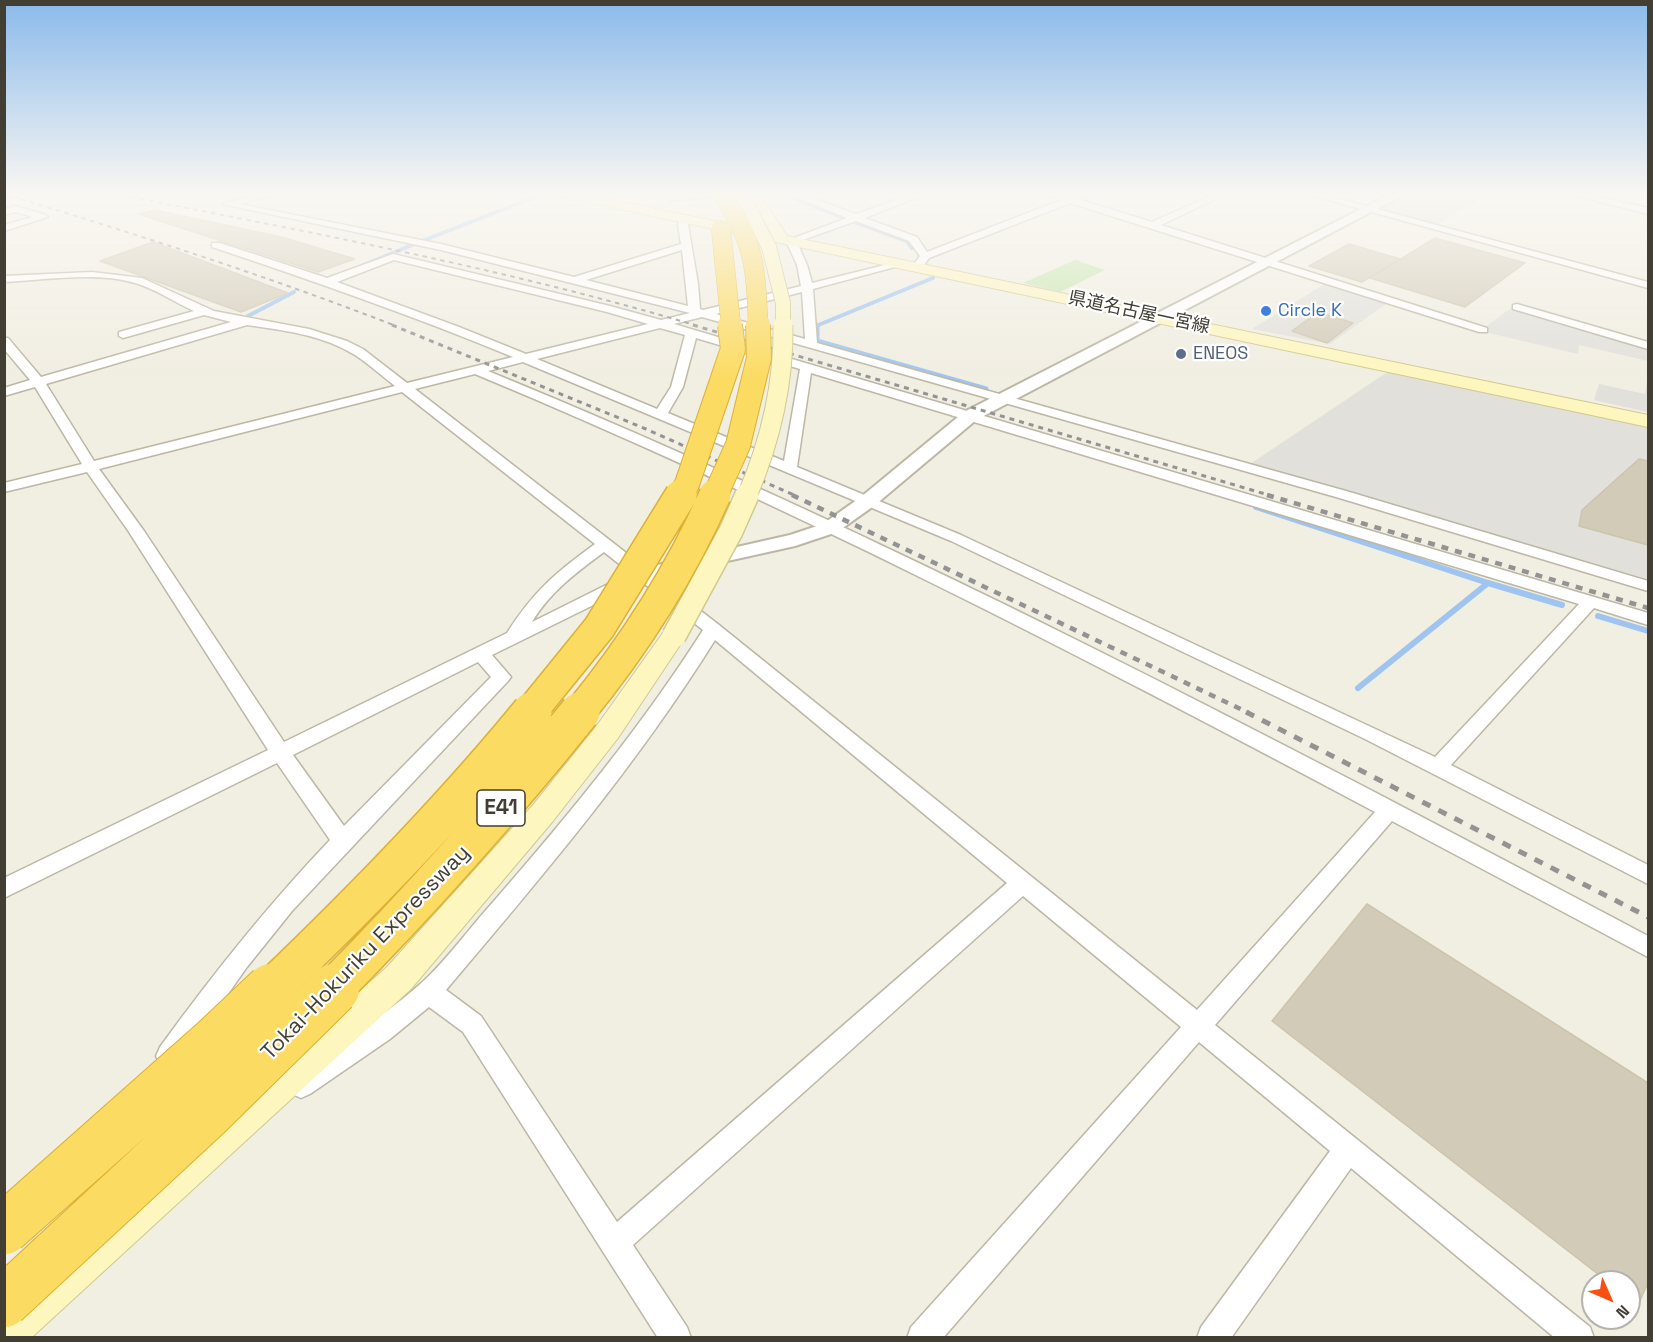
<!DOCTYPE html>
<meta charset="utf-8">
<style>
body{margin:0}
#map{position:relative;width:1653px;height:1342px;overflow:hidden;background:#f1eee2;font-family:"Space Grotesk",sans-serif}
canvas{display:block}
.frame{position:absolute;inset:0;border:6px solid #423e33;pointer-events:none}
.north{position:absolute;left:1581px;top:1270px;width:60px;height:60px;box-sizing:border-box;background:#fff;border:2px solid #b3b2ad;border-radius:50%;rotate:135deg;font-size:16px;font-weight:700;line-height:24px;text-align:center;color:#423e33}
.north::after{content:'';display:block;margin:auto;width:21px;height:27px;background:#f85012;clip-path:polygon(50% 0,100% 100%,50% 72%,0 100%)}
</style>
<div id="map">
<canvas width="1653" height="1342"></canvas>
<div class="frame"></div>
<div class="north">N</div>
</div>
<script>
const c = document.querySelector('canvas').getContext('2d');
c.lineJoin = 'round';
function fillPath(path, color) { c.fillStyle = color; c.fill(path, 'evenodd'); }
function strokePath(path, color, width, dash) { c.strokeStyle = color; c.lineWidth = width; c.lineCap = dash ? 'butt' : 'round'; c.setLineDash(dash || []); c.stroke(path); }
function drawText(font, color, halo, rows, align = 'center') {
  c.font = font + ' "Space Grotesk","Noto Sans JP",sans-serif'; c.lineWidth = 4.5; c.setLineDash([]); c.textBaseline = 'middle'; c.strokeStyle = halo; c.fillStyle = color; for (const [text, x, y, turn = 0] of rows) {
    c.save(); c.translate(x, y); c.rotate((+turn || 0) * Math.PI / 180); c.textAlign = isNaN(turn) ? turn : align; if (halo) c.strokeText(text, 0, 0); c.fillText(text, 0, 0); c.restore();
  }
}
fillPath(new Path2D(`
 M1075,260L1105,270L1060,292L1023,283Z`), '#c4e6ab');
fillPath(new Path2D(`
 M1403,192H1492L1437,225L1374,207Z
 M1326,283L1389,302L1330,344L1252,329Z
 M1511,308L1648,349V361L1579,345L1578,354L1480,331Z
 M1389,371L1648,426V579L1250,464Z
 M1648,374V412L1594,400L1599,384L1645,394Z`), '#e1e0db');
strokePath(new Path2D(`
 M777,192L844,218
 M1052,192L1069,197
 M852,221L907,241L912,248
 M422,241L540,195
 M359,267L412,245
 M248,316L294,292
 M816,326L933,278`), '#9ec4ef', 4);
strokePath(new Path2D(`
 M817,325V341L986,389`), '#9ec4ef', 5);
strokePath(new Path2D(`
 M1256,507L1488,583L1358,688
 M1488,583L1562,605
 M1598,616L1648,631`), '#9ec4ef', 6);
const building = new Path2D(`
 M155,210L281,237L355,259L318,272L138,214Z
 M1435,238L1525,263L1465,307L1370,278Z
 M153,242L288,293L241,312L100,261Z
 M1349,244L1400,259L1362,282L1309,266Z
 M1318,312L1353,323L1327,343L1292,331Z
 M1639,459L1648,461V545L1579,526L1582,510Z
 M1367,904L1648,1083V1283L1638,1305L1629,1298V1282H1608L1272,1021Z`);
fillPath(building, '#d2cbb8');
strokePath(building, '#cdc4ab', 1.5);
const minor = new Path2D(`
 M266,192H282L239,204L441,244L574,277L681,244L678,225L682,216H688V225L698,284L700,309L703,310L801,286L797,265L786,241L847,218L784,192H796L856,214L919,192H931L865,218L917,237L927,252L1061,200L1041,192C1050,192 1064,197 1070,196C1078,196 1085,192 1093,192L1078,199L1152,222L1219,192H1230L1161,225L1487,328V332H1479L1070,203L929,258L921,269L917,270L912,267L920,256L909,241L856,221L797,242L807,265L812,283L901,261L906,264L813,289L817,343L1346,491L1648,581V591L1336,497L702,317L674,324L1648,613V625L1594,608L1451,765L1648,865V884L1365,739L951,541L523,362L488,371C887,534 1268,735 1648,936V957L1392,821L1215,1025L1590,1327L1594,1338H1555L1351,1168L1231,1338H1197L1201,1327L1330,1151L1199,1042L943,1338H907L911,1327L1181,1027L1023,896L633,1245L687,1327L691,1338H658L463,1032L429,1007L390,1039L310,1094L301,1098L292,1094L288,1085L292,1076C335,1047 379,1020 418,986C443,965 471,926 494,901C569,815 642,726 703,630L604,552C577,572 550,592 532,622L618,579H630L632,583L630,587L492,655L511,677L508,681L292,911L247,967L178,1065L169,1068L160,1065L156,1056L160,1047C213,974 268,905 330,840L277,763L4,898V878L268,750L129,532L87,472L4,492V483L82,464L35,387L4,396V388L30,380L4,349V338H8L41,377L231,322L204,315L123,338L119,336V332L194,311C174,302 156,289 135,283C98,271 43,280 4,282V276L92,272L142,278L214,311L309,329L347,341L363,349L407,383L513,357C414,316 314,281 212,247V243H220L327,278L393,254L610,306L661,320L690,313L441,250L222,204ZM682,250L688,306L586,280ZM394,260L607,312L648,324L526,354L459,327L337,282ZM802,292L805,339L716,314ZM247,325C283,330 323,335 355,355C369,364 382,376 395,386L94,461L46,384ZM660,328L685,335L671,387L657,409L537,359ZM696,338L800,369L784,461L668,413L683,387ZM811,373L1579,604L1435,757L961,535L797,467ZM475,374C784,502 1080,655 1375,812L1197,1010L719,625L415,389ZM402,392L595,544C555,573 533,592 507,633L284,742L144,531L99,469ZM715,640L1007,883L617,1222L481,1016L446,990C541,878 637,765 715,640ZM478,662L491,677L344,826L293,755Z
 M702,192H733L728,195L670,201L665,198L670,195Z
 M1299,192H1314L1648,282V288Z
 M1562,192H1578L1648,208V214Z
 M16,206L46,215L48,217L4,231V225L33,217L16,212L4,215V209Z
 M1517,304L1648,342V349L1513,309V305Z`);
const tertiary = new Path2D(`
 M1394,192H1409L976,420L875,505L837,532L795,546L642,580L635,578L632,574L635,570L790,535L823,524L861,497L964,412Z`);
const secondary = new Path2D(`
 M552,192H576L771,233L746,192H758L787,236L1648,415V427L558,196Z
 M674,628L683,630L686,636L618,738L553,821L411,989L31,1338H4V1304L387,967L533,805L598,724L665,630Z`);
strokePath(minor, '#bcb7a5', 3);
strokePath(tertiary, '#bcb7a5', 4);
strokePath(secondary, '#d1c892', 2);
fillPath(minor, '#fff');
fillPath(tertiary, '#fff');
fillPath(secondary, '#fef6bf');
strokePath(new Path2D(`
 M105,192C304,231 504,268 698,326
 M4,194C136,234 267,276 396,326`), '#939393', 2, [4.5, 4.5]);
strokePath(new Path2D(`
 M392,325L646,429L796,496
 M693,325L1272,496`), '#939393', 3, [5, 5]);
strokePath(new Path2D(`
 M792,495L1249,713
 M1267,495L1648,608`), '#939393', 4.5, [7, 7]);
strokePath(new Path2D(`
 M1246,712L1648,917`), '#939393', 5, [9, 9]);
const secondaryBridgeFar2 = new Path2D(`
 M740,192L769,247L783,303V326`);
const secondaryBridgeFar1 = new Path2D(`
 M747,496C770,442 784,385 783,325`);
const secondaryBridge = new Path2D(`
 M674,636L731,531L747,495`);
const motorwayBridgeFar4 = new Path2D(`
 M720,192C754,237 757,272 758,326
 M721,229L731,326`);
const motorwayBridgeFar3 = new Path2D(`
 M680,496L687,484L733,349L730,325
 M715,496L738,445L759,358L758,325`);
const motorwayBridgeFar2 = new Path2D(`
 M530,713L599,628L681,495
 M579,713C633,647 681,572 715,495`);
const motorwayBridgeFar1 = new Path2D(`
 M270,990C362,902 451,811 532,712
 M332,990C420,901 502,809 580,712`);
const motorwayBridge = new Path2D(`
 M4,1229L216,1041L271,989
 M4,1302L206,1115L334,989`);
strokePath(secondaryBridgeFar2, '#d1c892', 16, []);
strokePath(secondaryBridgeFar1, '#d1c892', 21, []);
strokePath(secondaryBridge, '#d1c892', 26, []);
strokePath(motorwayBridgeFar4, '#dbb132', 20, []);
strokePath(motorwayBridgeFar3, '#dbb132', 26, []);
strokePath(motorwayBridgeFar2, '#dbb132', 34, []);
strokePath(motorwayBridgeFar1, '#dbb132', 42, []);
strokePath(motorwayBridge, '#dbb132', 52, []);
strokePath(secondaryBridgeFar2, '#fef6bf', 14);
strokePath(secondaryBridgeFar1, '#fef6bf', 19);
strokePath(secondaryBridge, '#fef6bf', 23);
strokePath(motorwayBridgeFar4, '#fcdb62', 19);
strokePath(motorwayBridgeFar3, '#fcdb62', 24);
strokePath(motorwayBridgeFar2, '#fcdb62', 31);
strokePath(motorwayBridgeFar1, '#fcdb62', 39);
strokePath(motorwayBridge, '#fcdb62', 50);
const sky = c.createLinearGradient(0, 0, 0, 380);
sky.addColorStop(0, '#8abaeb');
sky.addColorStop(0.51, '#f9f7f2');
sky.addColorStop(1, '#f9f7f200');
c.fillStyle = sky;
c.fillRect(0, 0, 1653, 380);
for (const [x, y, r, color] of [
 [1266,311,6,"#3f7fe0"],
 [1181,354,6,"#5c6f8a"]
]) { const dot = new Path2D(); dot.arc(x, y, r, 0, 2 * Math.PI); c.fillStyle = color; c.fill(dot); strokePath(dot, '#fff', 2); }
drawText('18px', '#366cbe', '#fff', [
 ["Circle K",1278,311]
], 'left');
drawText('18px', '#423e33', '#fff', [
 ["県道名古屋一宮線",1139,313,12]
]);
drawText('18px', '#4e5e75', '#fff', [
 ["ENEOS",1193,354]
], 'left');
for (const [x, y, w] of [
 [501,808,48]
]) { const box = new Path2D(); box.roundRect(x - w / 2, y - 18, w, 36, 4.5); c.fillStyle = '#fff'; c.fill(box); strokePath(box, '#423e33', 1.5); }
drawText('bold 21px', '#423e33', null, [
 ["E41",501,808]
]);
drawText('22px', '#423e33', '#fff', [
 ["Tokai-Hokuriku Expressway",366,953,-46]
]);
</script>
